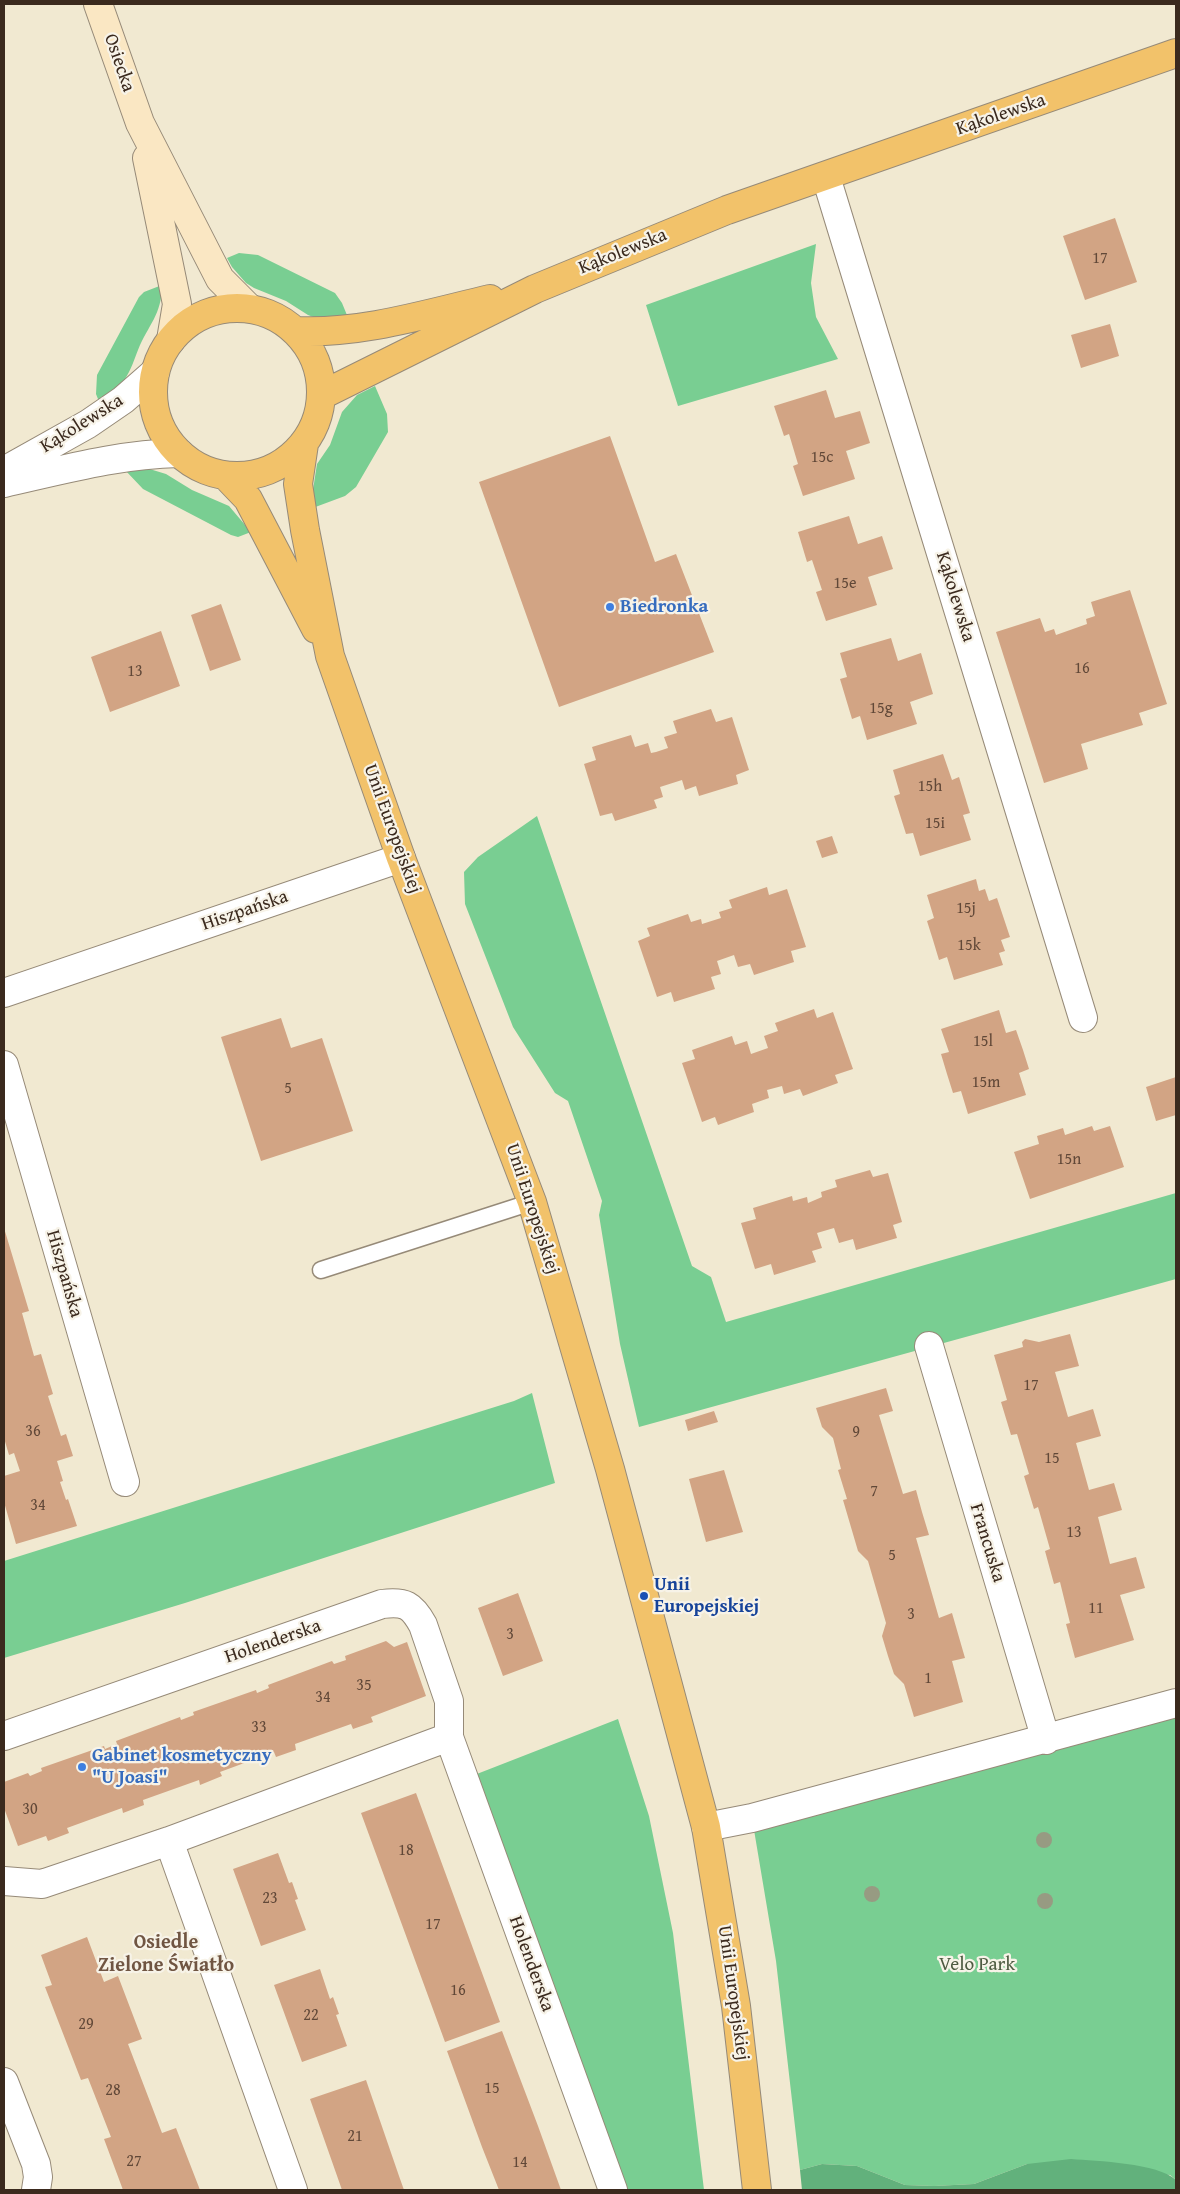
<!DOCTYPE html>
<meta charset="utf-8">
<style>
body{margin:0}
#map{position:relative;width:1180px;height:2194px;overflow:hidden;background:#f1e9d1;font-family:"Gentium Book Plus",serif}
canvas{display:block}
.frame{position:absolute;inset:0;border:5px solid #3b2a1e;pointer-events:none}
</style>
<div id="map">
<canvas width="1180" height="2194"></canvas>
<div class="frame"></div>
</div>
<script>
const c = document.querySelector('canvas').getContext('2d');
c.lineJoin = 'round';
function fillPath(path, color) { c.fillStyle = color; c.fill(path, 'evenodd'); }
function strokePath(path, color, width, dash) { c.strokeStyle = color; c.lineWidth = width; c.lineCap = dash ? 'butt' : 'round'; c.setLineDash(dash || []); c.stroke(path); }
function drawText(font, color, halo, rows, align = 'center') {
  c.font = font + ' "Gentium Book Plus",serif'; c.lineWidth = 4.5; c.setLineDash([]); c.textBaseline = 'middle'; c.strokeStyle = halo; c.fillStyle = color; for (const [text, x, y, turn = 0] of rows) {
    c.save(); c.translate(x, y); c.rotate((+turn || 0) * Math.PI / 180); c.textAlign = isNaN(turn) ? turn : align; if (halo) c.strokeText(text, 0, 0); c.fillText(text, 0, 0); c.restore();
  }
}
fillPath(new Path2D(`
 M816,244L811,283L816,317L838,359L678,406L646,305Z
 M239,253L258,255L335,293L342,303L349,320L316,318L308,315L286,301L254,288L246,283L232,267L227,258Z
 M162,285C162,315 148,325 138,350C134,360 131,370 125,379C119,389 109,396 100,404L96,394L97,375L139,297L144,292Z
 M375,386L387,414L388,432L356,487L345,496L310,509L317,464L330,445L342,412L357,395Z
 M143,467L166,474L192,490L229,506L251,532L238,537L231,535L143,489L125,470Z
 M537,816L692,1266L711,1277L726,1322L1176,1193V1279L639,1427L620,1344L599,1215L602,1201L568,1101L555,1093L513,1027L465,904L464,872L478,857Z
 M532,1393L555,1483L185,1603L4,1658V1561L514,1401Z
 M1176,1703V2180L1170,2175L1027,2164L974,2184L934,2186L905,2185L857,2166L822,2164L800,2170L776,1961L752,1818Z
 M618,1719L649,1816L673,1933L704,2190H613L464,1779Z`), '#79ce92');
fillPath(new Path2D(`
 M1071,2159C1097,2161 1158,2163 1176,2180V2190H802L800,2170L822,2164L857,2166L905,2185L934,2186L974,2184L1027,2164Z`), '#62b17c');
fillPath(new Path2D(`
 M1115,218L1137,282L1085,300L1063,236Z
 M1110,324L1119,356L1081,368L1071,335Z
 M826,390L835,418L860,411L870,443L846,451L855,479L803,496L793,466L798,464L789,434L784,436L774,406Z
 M610,436L655,562L676,554L714,652L559,707L479,482Z
 M849,516L858,544L882,536L893,569L868,577L877,605L826,621L816,592L822,590L812,560L807,562L798,532Z
 M1130,590L1167,704L1139,713L1143,725L1081,744L1088,769L1044,783L996,632L1040,618L1045,632L1054,629L1056,635L1087,624L1086,619L1095,616L1091,602Z
 M221,604L241,660L210,671L191,615Z
 M161,631L180,686L110,712L91,657Z
 M891,638L898,661L921,653L933,694L910,702L917,724L867,740L860,716L852,719L840,679L847,677L840,653Z
 M711,709L716,722L732,717L749,770L736,775L738,784L699,796L696,786L685,790L682,780L660,787L663,797L654,800L657,808L615,821L612,813L600,816L584,764L596,760L592,747L631,735L635,747L648,743L651,753L656,752L668,748L664,737L677,733L673,721Z
 M943,754L952,780L959,777L970,813L963,815L971,840L920,856L913,833L906,834L894,796L900,794L893,770Z
 M832,836L838,853L822,858L816,841Z
 M976,879L979,891L985,889L989,901L997,898L1010,937L1001,940L1005,951L999,953L1003,965L954,980L947,957L939,960L933,940L927,921L934,918L927,895Z
 M767,887L769,895L787,889L806,947L791,951L794,962L754,975L750,964L738,967L734,955L717,961L721,974L711,977L715,989L674,1002L671,992L657,997L638,941L650,936L647,928L688,914L691,922L701,919L702,924L721,918L719,912L732,908L729,900Z
 M814,1009L817,1018L833,1012L853,1069L835,1075L838,1083L803,1096L800,1089L784,1094L782,1086L767,1090L769,1098L752,1104L754,1112L718,1125L715,1117L702,1122L682,1063L695,1059L692,1050L732,1036L735,1045L747,1041L751,1054L768,1048L764,1036L778,1031L775,1023Z
 M999,1010L1006,1033L1016,1030L1023,1050L1029,1069L1019,1073L1026,1095L968,1114L961,1091L953,1093L947,1074L941,1054L949,1052L941,1029Z
 M281,1018L291,1048L322,1038L353,1131L261,1161L221,1037Z
 M1176,1077V1115L1156,1121L1146,1087Z
 M1092,1126L1094,1131L1110,1126L1124,1167L1030,1199L1014,1152L1039,1144L1037,1136L1063,1128L1065,1135Z
 M870,1170L873,1177L888,1173L902,1222L893,1225L897,1238L856,1250L853,1239L839,1243L834,1228L817,1233L822,1248L812,1251L816,1262L774,1275L771,1264L755,1269L741,1223L756,1219L753,1208L792,1196L793,1201L807,1197L808,1203L822,1197L821,1192L837,1187L835,1180Z
 M4,1228L29,1311L22,1313L34,1356L41,1354L53,1394L48,1396L61,1436L66,1434L73,1456L57,1461L63,1481L60,1482L66,1500L68,1499L77,1526L16,1544L4,1502V1476L20,1471L14,1453L9,1455L4,1438Z
 M1070,1334L1079,1366L1055,1372L1068,1417L1093,1409L1101,1436L1076,1443L1089,1490L1114,1483L1122,1510L1098,1517L1110,1564L1136,1557L1145,1588L1120,1595L1134,1640L1075,1658L1066,1624L1070,1623L1060,1582L1054,1584L1045,1551L1050,1549L1038,1507L1034,1509L1024,1476L1029,1474L1017,1434L1011,1435L1001,1402L1007,1400L994,1355L1023,1347L1022,1342L1025,1339L1039,1342Z
 M886,1388L893,1411L879,1415L903,1494L916,1490L922,1512L929,1535L916,1538L939,1618L952,1613L965,1658L952,1661L963,1702L914,1717L904,1684L894,1674L888,1656L882,1636L886,1623L868,1561L858,1551L843,1500L847,1499L838,1470L841,1469L833,1438L822,1427L816,1408Z
 M714,1411L718,1422L688,1431L685,1420Z
 M724,1470L743,1532L706,1542L689,1479Z
 M518,1593L543,1661L503,1676L478,1608Z
 M386,1641L394,1647L407,1642L426,1696L371,1717L373,1722L353,1729L351,1724L295,1744L296,1750L276,1757L274,1752L220,1772L222,1776L200,1785L199,1780L143,1800L144,1805L123,1813L122,1808L67,1828L69,1833L48,1841L46,1836L18,1846L4,1808V1782L28,1773L30,1776L42,1771L41,1768L104,1746L105,1749L117,1744L116,1741L180,1717L181,1720L194,1715L193,1712L256,1690L257,1693L269,1688L268,1685L332,1661L334,1664L346,1660L345,1656Z
 M416,1793L500,2022L445,2042L361,1813Z
 M278,1853L289,1883L292,1882L298,1899L295,1900L306,1930L261,1946L233,1869Z
 M87,1937L104,1982L118,1976L142,2039L128,2044L162,2133L176,2128L200,2190H123L104,2139L111,2137L88,2078L81,2080L45,1987L52,1985L41,1955Z
 M320,1969L330,1999L333,1997L339,2014L336,2015L347,2046L302,2062L274,1985Z
 M502,2031L538,2126L561,2190H499L482,2147L447,2051Z
 M366,2080L399,2176L404,2190H342L310,2099Z`), '#d2a484');
const service = new Path2D(`
 M321,1270L532,1202`);
const minor = new Path2D(`
 M826,177L1083,1018
 M4,993L401,858
 M4,1065L125,1482
 M929,1346L1046,1740
 M4,1736L382,1604C405,1601 412,1605 423,1625L449,1701V1737L169,1841L42,1884L4,1881
 M449,1737L613,2190
 M706,1827L752,1818L1176,1703
 M169,1841L293,2190
 M4,2082L36,2164L38,2177L36,2190`);
const tertiary = new Path2D(`
 M4,471L88,424L123,400L155,372
 M4,483C62,470 119,454 179,453`);
const secondary = new Path2D(`
 M98,4L140,123L220,279L249,308
 M147,158L177,304L171,340`);
const primary = new Path2D(`
 M153 392a84 84 0 1 1 168 0a84 84 0 1 1-168 0Z
 M296,331C362,334 426,314 490,299
 M322,395L535,289L727,210L1176,53
 M304,444L298,484L305,530L330,656L401,858L532,1202L610,1469L706,1827L736,2006L757,2190
 M226,476L248,499L316,629`);
strokePath(service, '#968a78', 19);
strokePath(minor, '#968a78', 30);
strokePath(tertiary, '#968a78', 30);
strokePath(secondary, '#968a78', 30);
strokePath(primary, '#968a78', 30);
strokePath(service, '#fff', 16);
strokePath(minor, '#fff', 28);
strokePath(tertiary, '#fff', 28);
strokePath(secondary, '#fae7c3', 28);
strokePath(primary, '#f2c26a', 28);
c.fillStyle = '#979b82';
for (const [x, y] of [
 [1044,1840],
 [872,1894],
 [1045,1901]
]) { c.beginPath(); c.arc(x, y, 8, 0, 2 * Math.PI); c.fill(); }
for (const [x, y, r, color] of [
 [610,607,5,"#3f7fe0"],
 [644,1596,5,"#1a4fb4"],
 [82,1767,5,"#3f7fe0"]
]) { const dot = new Path2D(); dot.arc(x, y, r, 0, 2 * Math.PI); c.fillStyle = color; c.fill(dot); strokePath(dot, '#f7f3e8', 2); }
drawText('16px', '#614838', null, [
 ["17",1100,259],
 ["15c",822,458],
 ["15e",845,584],
 ["16",1082,669],
 ["13",135,672],
 ["15g",881,709],
 ["15h",930,787],
 ["15i",935,824],
 ["15j",966,909],
 ["15k",969,946],
 ["15l",983,1042],
 ["15m",986,1083],
 ["5",288,1089],
 ["15n",1069,1160],
 ["17",1031,1386],
 ["36",33,1432],
 ["9",856,1433],
 ["15",1052,1459],
 ["7",874,1492],
 ["34",38,1506],
 ["13",1074,1533],
 ["5",892,1556],
 ["11",1096,1609],
 ["3",911,1615],
 ["3",510,1635],
 ["1",928,1679],
 ["35",364,1686],
 ["34",323,1698],
 ["33",259,1728],
 ["30",30,1810],
 ["18",406,1851],
 ["23",270,1899],
 ["17",433,1925],
 ["16",458,1991],
 ["22",311,2016],
 ["29",86,2025],
 ["15",492,2089],
 ["28",113,2091],
 ["21",355,2137],
 ["27",134,2162],
 ["14",520,2163]
]);
drawText('19px', '#3b2a1e', '#f7f3e8', [
 ["Osiecka",119,63,71],
 ["Kąkolewska",1001,115,-19],
 ["Kąkolewska",623,252,-22],
 ["Kąkolewska",82,424,-32],
 ["Kąkolewska",955,597,73],
 ["Unii Europejskiej",392,829,70],
 ["Hiszpańska",245,911,-19],
 ["Unii Europejskiej",532,1209,72],
 ["Hiszpańska",64,1274,74],
 ["Francuska",987,1543,73],
 ["Holenderska",273,1642,-19],
 ["Holenderska",531,1964,70],
 ["Unii Europejskiej",733,1993,82]
]);
drawText('bold 19px', '#366cbe', '#f7f3e8', [
 ["Biedronka",620,607],
 ["Gabinet kosmetyczny",92,1756],
 ["\"U Joasi\"",92,1778]
], 'left');
drawText('bold 19px', '#164399', '#f7f3e8', [
 ["Unii",654,1585],
 ["Europejskiej",654,1607]
], 'left');
drawText('19px', '#4e5b41', '#f7f3e8', [
 ["Velo Park",977,1965]
]);
drawText('bold 20px', '#705542', '#f7f3e8', [
 ["Osiedle",166,1943],
 ["Zielone Światło",166,1966]
]);
</script>
